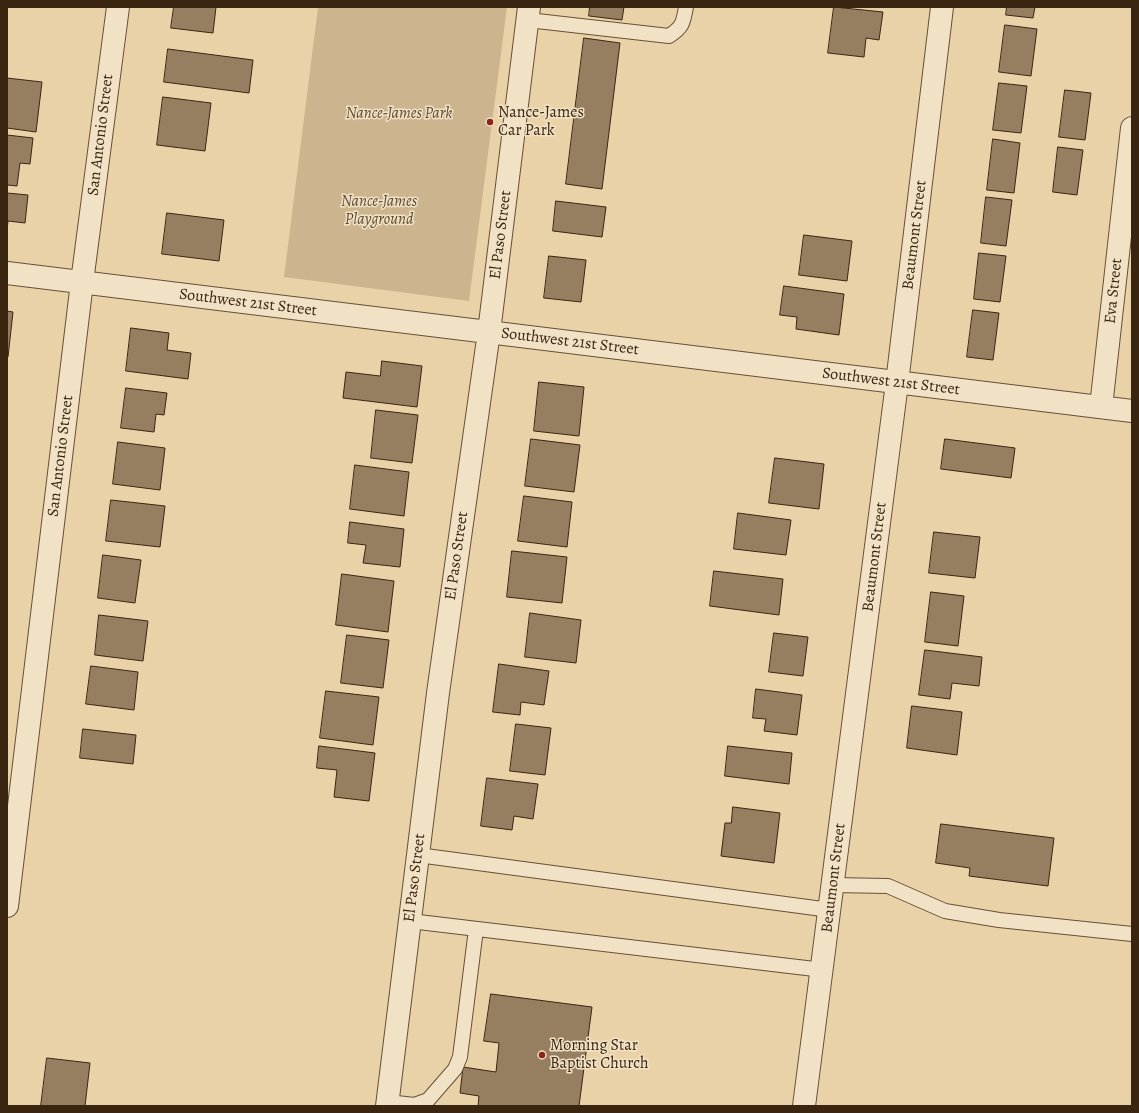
<!DOCTYPE html>
<style>
body{margin:0}
#map{position:relative;width:1139px;height:1113px;overflow:hidden;background:#ead2a8;font-family:Alegreya,serif}
canvas{display:block}
.frame{position:absolute;inset:0;border:8px solid #3a2511;pointer-events:none}
</style>
<div id="map">
<canvas width="1139" height="1113"></canvas>
<div class="frame"></div>
</div>
<script>
const c = document.querySelector('canvas').getContext('2d');
c.lineJoin = 'round';
function fillPath(path, color) { c.fillStyle = color; c.fill(path, 'evenodd'); }
function strokePath(path, color, width, dash) { c.strokeStyle = color; c.lineWidth = width; c.lineCap = dash ? 'butt' : 'round'; c.setLineDash(dash || []); c.stroke(path); }
function drawText(font, color, halo, rows, align = 'center') {
  c.font = font + ' Alegreya,serif'; c.lineWidth = 3; c.setLineDash([]); c.textBaseline = 'middle'; c.strokeStyle = halo; c.fillStyle = color; for (const [text, x, y, turn = 0] of rows) {
    c.save(); c.translate(x, y); c.rotate((+turn || 0) * Math.PI / 180); c.textAlign = isNaN(turn) ? turn : align; if (halo) c.strokeText(text, 0, 0); c.fillText(text, 0, 0); c.restore();
  }
}
fillPath(new Path2D(`
 M318,7H507L469,301L284,277Z`), '#ccb58e');
const building = new Path2D(`
 M174,7H216L213,33L171,28Z
 M590,7H624L622,20L589,16Z
 M834,7L883,12L879,40L866,38L864,57L828,53Z
 M1007,7H1035L1033,18L1006,15Z
 M1005,25L1037,29L1031,76L999,72Z
 M584,38L620,43L602,189L566,184Z
 M168,49L253,60L249,93L164,82Z
 M7,78L42,82L36,132L7,128Z
 M999,83L1027,86L1021,133L993,130Z
 M1065,90L1091,93L1085,140L1059,137Z
 M163,97L211,103L205,151L157,145Z
 M7,135L33,138L30,164L20,163L17,186L7,185Z
 M993,139L1020,143L1014,193L987,190Z
 M1058,147L1083,150L1077,195L1053,192Z
 M7,193L28,195L25,223L8,221L7,230Z
 M986,197L1012,200L1006,246L981,243Z
 M556,201L606,207L602,237L553,231Z
 M167,213L224,220L219,261L162,254Z
 M804,235L852,241L847,281L799,275Z
 M979,253L1006,256L1000,302L974,299Z
 M549,256L586,260L581,302L544,298Z
 M784,286L844,294L839,335L796,329L797,317L780,315Z
 M973,310L999,313L993,360L967,357Z
 M7,311L13,312L8,357H7Z
 M131,328L169,333L167,350L191,353L188,379L126,371Z
 M382,361L422,366L417,407L343,398L346,372L380,376Z
 M539,382L584,387L579,436L534,431Z
 M126,388L167,393L164,415L156,414L154,432L121,428Z
 M376,410L418,415L412,463L371,458Z
 M531,439L580,445L574,492L525,486Z
 M945,439L1015,448L1011,478L941,469Z
 M118,442L165,448L160,490L113,484Z
 M775,458L824,464L819,509L769,503Z
 M355,465L409,472L404,516L350,509Z
 M524,496L572,502L567,547L518,541Z
 M111,500L165,506L160,547L106,541Z
 M738,513L791,520L786,555L734,549Z
 M350,522L404,529L400,567L363,563L366,545L348,543Z
 M934,532L980,537L975,578L929,573Z
 M512,551L567,557L562,603L507,597Z
 M103,555L141,560L135,603L98,598Z
 M714,571L783,579L779,615L710,606Z
 M342,574L394,581L388,632L336,625Z
 M931,592L964,596L958,646L925,642Z
 M530,613L581,620L576,663L525,657Z
 M99,615L148,621L143,661L95,655Z
 M774,633L808,637L803,676L769,672Z
 M347,635L389,640L383,688L341,683Z
 M925,650L982,657L979,686L952,683L950,699L919,695Z
 M499,664L549,671L544,705L521,702L520,715L493,712Z
 M91,666L138,672L134,710L86,704Z
 M756,689L802,695L797,735L764,731L766,719L753,718Z
 M326,691L379,697L373,745L320,738Z
 M912,706L962,712L957,755L907,748Z
 M516,724L551,728L545,775L510,771Z
 M83,729L136,735L133,764L80,758Z
 M319,746L375,753L369,801L334,797L337,770L317,768Z
 M728,746L792,753L789,784L725,776Z
 M487,778L538,784L533,819L514,816L512,830L481,826Z
 M733,807L780,813L774,863L721,856L725,823H731Z
 M941,824L1054,838L1048,886L969,876L970,868L936,863Z
 M491,994L592,1007L579,1106H478L479,1096L460,1093L463,1067L496,1072L499,1043L484,1041Z
 M47,1058L90,1063L85,1106H41Z`);
fillPath(building, '#967f60');
strokePath(building, '#3a2511', 1);
const lane = new Path2D(`
 M528,20L669,36C683,27 683,23 686,7
 M418,855L830,910
 M833,885L888,886L945,911L999,920L1132,934
 M410,921L823,970
 M388,1102L414,1105L428,1100L455,1069L460,1057L476,929`);
const street = new Path2D(`
 M7,273L1132,411
 M1101,407L1132,128
 M7,906L82,282L118,7
 M387,1106L438,693L489,332L529,7
 M804,1106L897,383L942,7`);
strokePath(lane, '#665037', 16);
strokePath(street, '#665037', 24);
strokePath(lane, '#f1e2c6', 14);
strokePath(street, '#f1e2c6', 22);
for (const [x, y, r, color] of [
 [490,122,4,"#8f2418"],
 [542,1055,4,"#8f2418"]
]) { const dot = new Path2D(); dot.arc(x, y, r, 0, 2 * Math.PI); c.fillStyle = color; c.fill(dot); strokePath(dot, '#f1e2c6', 1.5); }
drawText('16px', '#3a2511', '#f1e2c6', [
 ["Nance-James",498,113],
 ["Car Park",498,131],
 ["Morning Star",550,1046],
 ["Baptist Church",550,1064]
], 'left');
drawText('italic 16px', '#5e4930', '#f1e2c6', [
 ["Nance-James Park",399,114],
 ["Nance-James",379,202],
 ["Playground",379,220]
]);
drawText('16px', '#3a2511', '#f1e2c6', [
 ["San Antonio Street",101,135,-83],
 ["El Paso Street",501,235,-83],
 ["Beaumont Street",915,235,-83],
 ["Eva Street",1114,291,-84],
 ["Southwest 21st Street",248,303,7],
 ["Southwest 21st Street",570,342,7],
 ["Southwest 21st Street",891,382,7],
 ["San Antonio Street",61,456,-83],
 ["El Paso Street",457,556,-82],
 ["Beaumont Street",875,557,-83],
 ["El Paso Street",415,878,-83],
 ["Beaumont Street",834,878,-83]
]);
</script>
